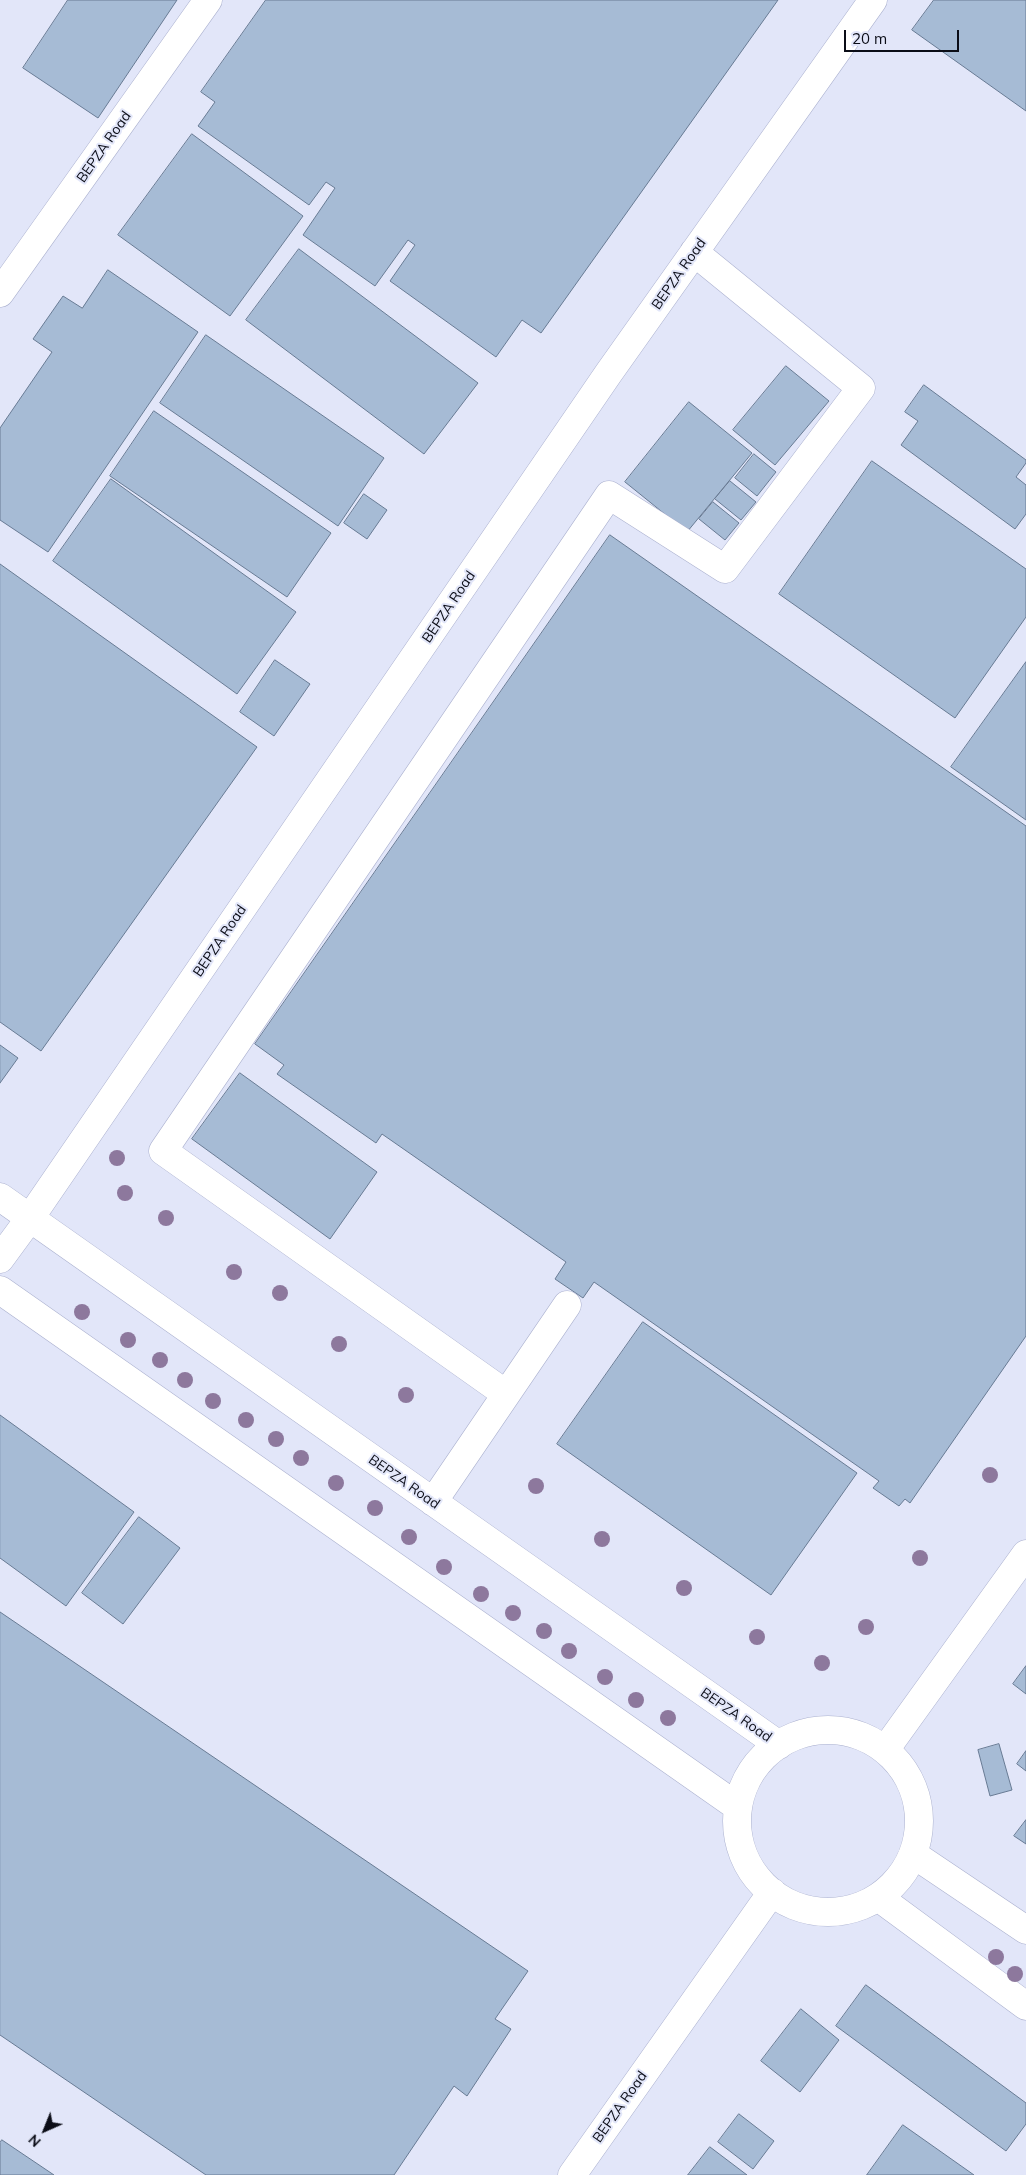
<!DOCTYPE html>
<style>
body{margin:0}
#map{position:relative;width:1026px;height:2175px;overflow:hidden;background:#e2e6f9;font-family:Mulish,sans-serif}
canvas{display:block}
.north{position:absolute;left:20px;top:2105px;width:50px;height:50px;-webkit-text-stroke:4px #e2e6f9;paint-order:stroke;rotate:224deg;font-size:14px;font-weight:700;line-height:20px;text-align:center;color:#0b0d17}
.north::after{content:'';display:block;margin:auto;width:18px;height:22px;background:#0b0d17;clip-path:polygon(50% 0,100% 100%,50% 72%,0 100%)}
.scale{position:absolute;left:844px;top:30px;width:115px;height:22px;box-sizing:border-box;border:2px solid #0b0d17;border-top:0;padding-left:6px;font-size:15px;line-height:18px;white-space:nowrap;color:#0b0d17;-webkit-text-stroke:4px #e2e6f9;paint-order:stroke}
</style>
<div id="map">
<canvas width="1026" height="2175"></canvas>
<div class="north">N</div>
<div class="scale">20 m</div>
</div>
<script>
const c = document.querySelector('canvas').getContext('2d');
c.lineJoin = 'round';
function fillPath(path, color) { c.fillStyle = color; c.fill(path, 'evenodd'); }
function strokePath(path, color, width, dash) { c.strokeStyle = color; c.lineWidth = width; c.lineCap = dash ? 'butt' : 'round'; c.setLineDash(dash || []); c.stroke(path); }
function drawText(font, color, halo, rows, align = 'center') {
  c.font = font + ' Mulish,sans-serif'; c.lineWidth = 4; c.setLineDash([]); c.textBaseline = 'middle'; c.strokeStyle = halo; c.fillStyle = color; for (const [text, x, y, turn = 0] of rows) {
    c.save(); c.translate(x, y); c.rotate((+turn || 0) * Math.PI / 180); c.textAlign = isNaN(turn) ? turn : align; if (halo) c.strokeText(text, 0, 0); c.fillText(text, 0, 0); c.restore();
  }
}
const building = new Path2D(`
 M68,0H177L98,118L23,68Z
 M266,0H778L541,333L522,320L496,357L390,281L415,245L408,240L375,286L303,235L335,188L326,182L309,205L198,126L215,102L201,92Z
 M934,0H1026V111L912,30Z
 M192,134L303,216L230,316L118,235Z
 M299,249L478,383L424,454L246,320Z
 M108,270L198,332L48,552L0,520V428L52,352L33,339L63,296L82,308Z
 M206,335L384,458L338,526L160,403Z
 M786,366L829,401L775,465L733,430Z
 M924,385L1026,460V463L1016,477L1026,485V514L1015,529L901,445L918,421L905,412Z
 M689,402L752,453L687,532L625,482Z
 M154,411L331,533L287,597L110,476Z
 M754,454L776,472L757,496L735,478Z
 M872,461L1026,569V617L955,718L779,594Z
 M111,479L296,612L237,694L53,561Z
 M730,481L756,502L741,520L715,499Z
 M364,494L387,510L367,539L344,523Z
 M713,502L739,523L725,540L699,519Z
 M610,535L1026,826V1336L910,1503L905,1499L899,1506L873,1488L879,1481L594,1282L583,1298L555,1279L566,1262L382,1134L376,1143L277,1074L284,1065L255,1044Z
 M0,564L257,747L41,1051L0,1022Z
 M275,660L310,684L274,736L240,712Z
 M1026,662V820L951,767Z
 M0,1045L18,1058L0,1083Z
 M240,1073L377,1172L330,1239L192,1139Z
 M643,1322L857,1473L771,1595L557,1444Z
 M0,1415L134,1512L66,1606L0,1558Z
 M139,1517L180,1548L123,1624L82,1593Z
 M0,1612L528,1971L495,2019L511,2029L467,2096L454,2086L394,2175H206L0,2035Z
 M1026,1666V1694L1013,1684Z
 M999,1744L1012,1790L990,1796L978,1750Z
 M1026,1751V1771L1017,1764Z
 M1026,1820V1844L1014,1836Z
 M866,1985L1026,2103V2124L1006,2151L836,2026Z
 M801,2009L839,2040L800,2092L761,2061Z
 M739,2114L774,2141L753,2169L718,2142Z
 M903,2125L974,2175H867Z
 M2,2140L54,2175H0V2143Z
 M710,2147L747,2175H688Z`);
fillPath(building, '#a6bbd5');
strokePath(building, '#687b94', 1);
const minor = new Path2D(`
 M0,293L208,0
 M0,1197L779,1745
 M0,1259L30,1218L608,374L873,0
 M0,1290L738,1807
 M506,1394L163,1151L609,495L725,569L861,388L694,252
 M433,1502L567,1305
 M737 1821a91 91 0 1 1 182 0a91 91 0 1 1-182 0Z
 M885,1750L1026,1554
 M913,1854L1026,1930
 M878,1897L1026,2006
 M572,2175L772,1892`);
strokePath(minor, '#abb1cf', 29);
strokePath(minor, '#fff', 28);
c.fillStyle = '#8d789d';
for (const [x, y] of [
 [117,1158],
 [125,1193],
 [166,1218],
 [234,1272],
 [280,1293],
 [82,1312],
 [128,1340],
 [339,1344],
 [160,1360],
 [185,1380],
 [406,1395],
 [213,1401],
 [246,1420],
 [276,1439],
 [301,1458],
 [990,1475],
 [336,1483],
 [536,1486],
 [375,1508],
 [409,1537],
 [602,1539],
 [920,1558],
 [444,1567],
 [684,1588],
 [481,1594],
 [513,1613],
 [866,1627],
 [544,1631],
 [757,1637],
 [569,1651],
 [822,1663],
 [605,1677],
 [636,1700],
 [668,1718],
 [996,1957],
 [1015,1974]
]) { c.beginPath(); c.arc(x, y, 8, 0, 2 * Math.PI); c.fill(); }
drawText('14px', '#0b0d17', '#e2e6f9', [
 ["BEPZA Road",104,147,-55],
 ["BEPZA Road",679,274,-55],
 ["BEPZA Road",449,607,-56],
 ["BEPZA Road",220,941,-56],
 ["BEPZA Road",404,1482,35],
 ["BEPZA Road",736,1715,35],
 ["BEPZA Road",620,2107,-55]
]);
</script>
